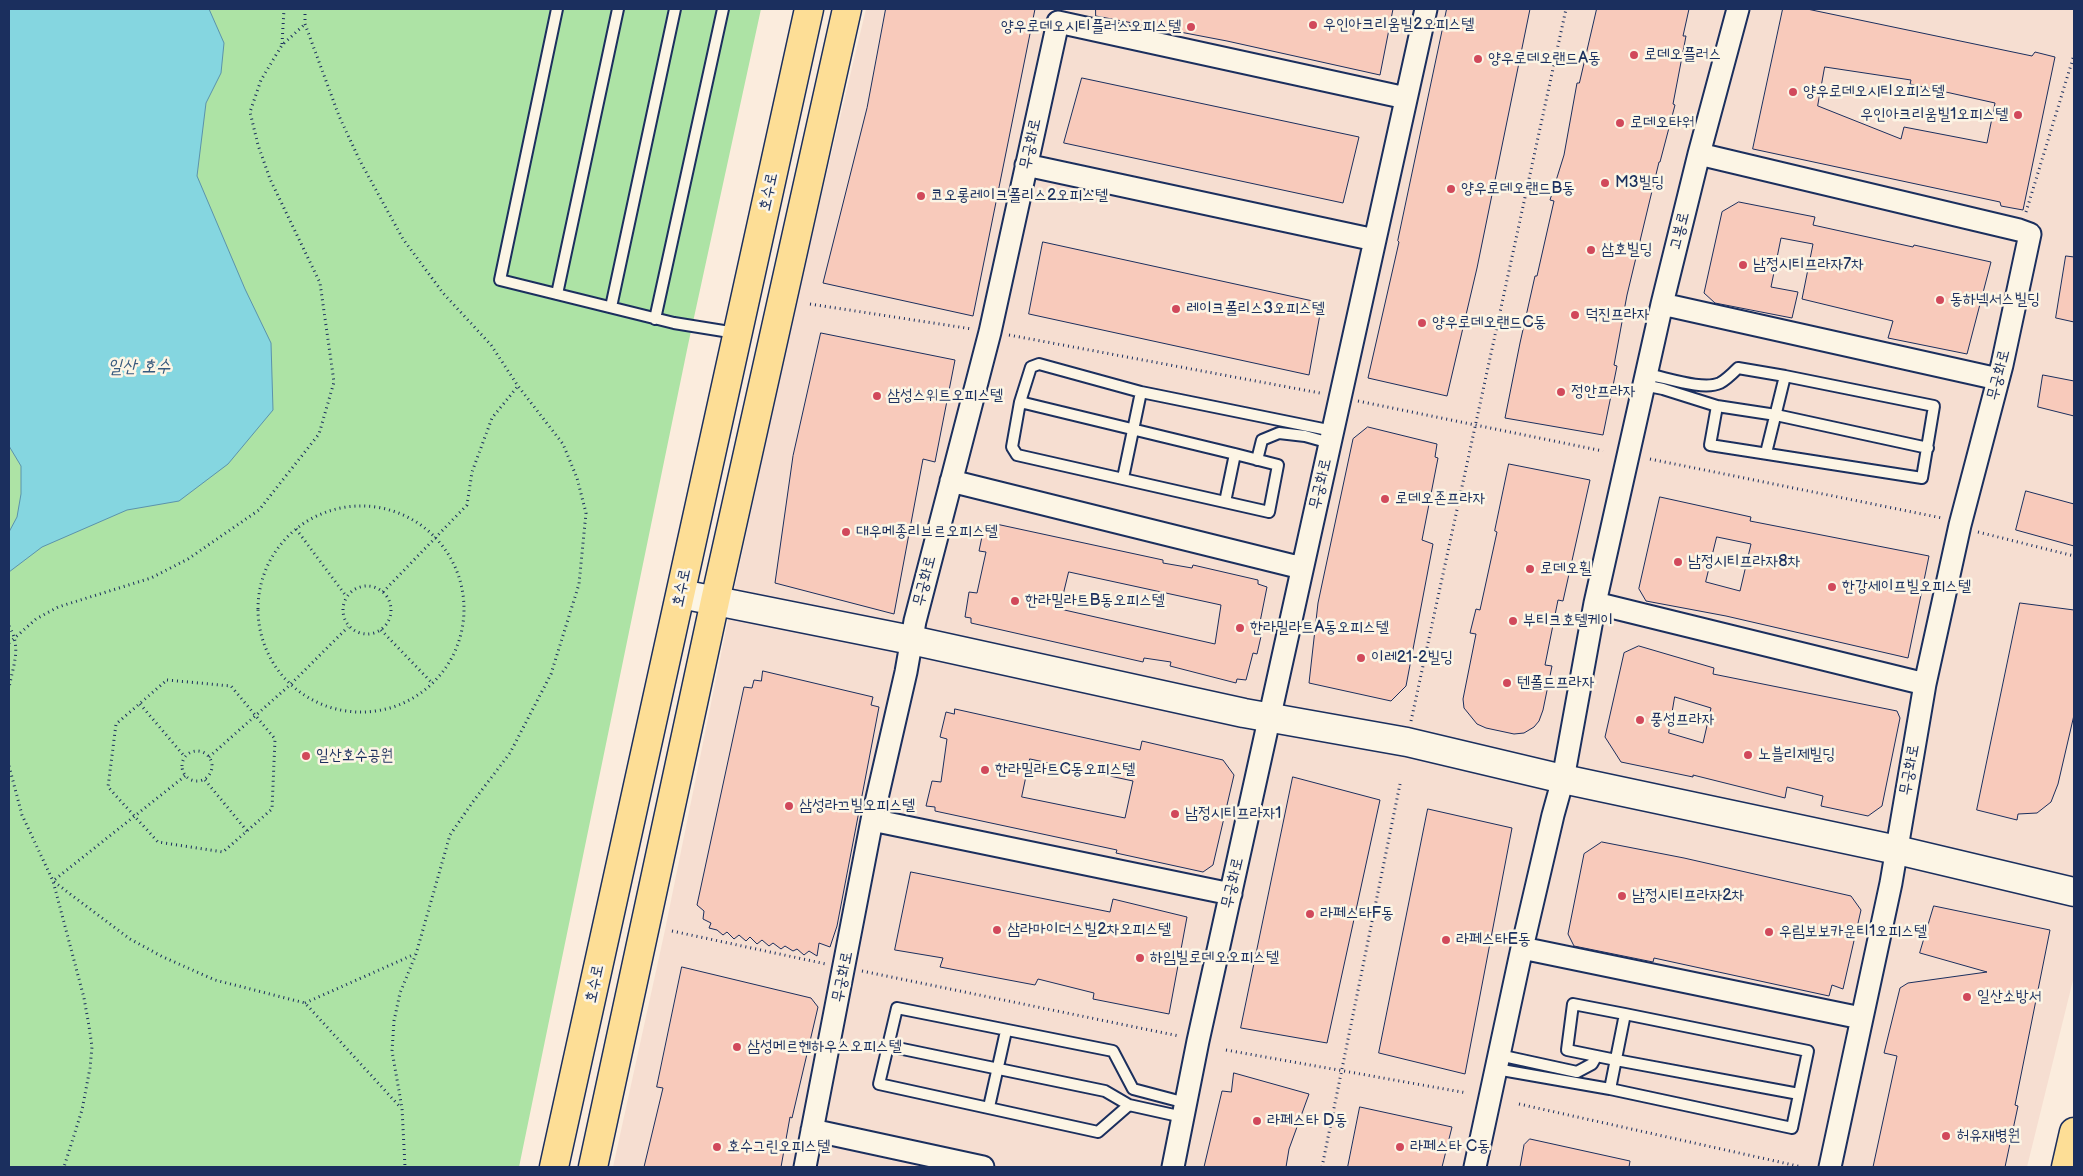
<!DOCTYPE html>
<meta charset="utf-8">
<style>
body{margin:0}
#map{position:relative;width:2083px;height:1176px;overflow:hidden;background:#fbecdd;font-family:"Balsamiq Sans",sans-serif}
canvas{display:block}
.frame{position:absolute;inset:0;border:10px solid #1b2f5e;pointer-events:none}
</style>
<div id="map">
<canvas width="2083" height="1176"></canvas>
<div class="frame"></div>
</div>
<script>
const c = document.querySelector('canvas').getContext('2d');
c.lineJoin = 'round';
function fillPath(path, color) { c.fillStyle = color; c.fill(path, 'evenodd'); }
function strokePath(path, color, width, dash) { c.strokeStyle = color; c.lineWidth = width; c.lineCap = dash ? 'butt' : 'round'; c.setLineDash(dash || []); c.stroke(path); }
function drawText(font, color, halo, rows, align = 'center') {
  c.font = font + ' "Balsamiq Sans","Poor Story",sans-serif'; c.lineWidth = 5; c.setLineDash([]); c.textBaseline = 'middle'; c.strokeStyle = halo; c.fillStyle = color; for (const [text, x, y, turn = 0] of rows) {
    c.save(); c.translate(x, y); c.rotate((+turn || 0) * Math.PI / 180); c.textAlign = isNaN(turn) ? turn : align; if (halo) c.strokeText(text, 0, 0); c.fillText(text, 0, 0); c.restore();
  }
}
fillPath(new Path2D(`
 M866,9H2074V976L2027,1167H613L665,930L731,605L796,302Z`), '#f6ded1');
fillPath(new Path2D(`
 M9,9H761L688,345L519,1167H9Z`), '#ade3a5');
const water = new Path2D(`
 M9,9H209L224,43L221,73L206,103L197,176L245,289L271,343L273,410L228,464L179,501L127,510L42,547L9,572V532L17,517L21,494V466L9,446Z`);
fillPath(water, '#85d6e0');
strokePath(water, '#5b93ac', 1);
const building = new Path2D(`
 M886,9H1035L973,316L823,283L867,108Z
 M1096,9H1393L1380,75L1227,41L1096,16Z
 M1447,9H1530L1477,268L1447,396L1368,378L1399,242L1398,241Z
 M1597,9H1689L1683,36H1686L1673,104L1675,105L1660,162H1659L1627,295L1614,365L1617,366L1603,435L1505,418L1520,343L1535,276H1537L1554,201L1550,200L1564,155L1577,83H1579Z
 M1783,9H1807L2032,56L2035,52L2055,57L2023,210L2001,206L2000,202L1753,149ZM1825,67L1911,80L1910,84L1995,103L1987,143L1904,127L1901,139L1818,106Z
 M1082,78L1359,137L1343,203L1064,143Z
 M1739,202L1815,217L1813,225L1913,247L1914,245L1991,262L1967,354L1888,338L1893,321L1802,299L1813,244L1781,238L1771,287L1798,292L1792,318L1715,303L1704,293L1722,212Z
 M1043,242L1322,303L1309,375L1029,314Z
 M2066,256L2074,257V322L2056,318Z
 M821,333L955,360L935,462L923,459L894,614L775,583L793,456Z
 M2043,375L2074,381V416L2038,407Z
 M1368,427L1437,444L1435,457L1438,458L1422,540L1433,544L1406,686L1391,701L1309,683L1318,603L1353,439Z
 M1509,464L1590,480L1563,601L1558,600L1545,665L1552,666L1543,710L1539,721L1534,727L1524,733L1514,734L1486,728L1477,724L1464,708L1463,699L1476,634L1470,633L1476,609L1480,610L1497,532L1495,531Z
 M2026,491L2074,504V546L2016,530Z
 M1660,497L1751,517L1750,521L1929,556L1908,658L1726,616L1646,601L1639,589ZM1717,537L1751,544L1740,591L1706,582Z
 M996,524L1163,560V563L1192,568L1193,565L1258,580V584L1267,587L1260,622L1264,623L1257,654L1253,653L1246,680L1237,679L1236,683L1170,666L1171,662L1144,658L1143,662L971,623V618L965,617L969,592L977,593L986,552L979,551L984,527L995,529ZM1069,572L1221,605L1215,644L1060,609Z
 M2020,603L2074,610V715L2058,784L2051,802L2037,813L2018,814L2017,820L1977,810Z
 M1639,646L1714,668L1713,674L1897,711L1900,718L1882,806L1868,816L1821,806L1823,796L1787,787L1785,798L1693,775V777L1621,762L1605,737L1624,653ZM1675,697L1711,708L1703,743L1669,733Z
 M763,671L873,697L871,705L879,707L837,926L830,947L819,943L817,956L809,951L804,955L797,949L793,951L785,946L781,949L773,943L769,946L762,940L757,944L750,937L746,941L739,935L734,939L727,932L723,935L717,930L709,928L711,923L703,919L704,911L697,905L744,687L752,688L754,680L761,681Z
 M955,709L1140,750L1142,741L1223,760L1234,775L1213,865L1203,872L1116,853L1117,850L935,811V807L926,806L932,781L941,782L947,739L940,737L946,712L954,714ZM1030,759L1133,781L1125,818L1022,797Z
 M1293,777L1380,800L1327,1043L1241,1028Z
 M1428,809L1512,828L1465,1074L1379,1053Z
 M1602,842L1684,858L1851,896L1861,910L1843,989L1832,985L1829,996L1654,958L1653,962L1574,946L1568,934L1584,854Z
 M911,872L1110,912L1113,899L1187,917L1169,1014L1093,999L1094,993L1038,979L1035,985L940,967L943,958L895,950Z
 M1934,906L2050,930L2015,1105L2018,1106L2005,1167H1873L1897,1056L1884,1053L1900,988L1908,983L1987,972L1920,953Z
 M682,967L811,998L818,1007L792,1118L790,1117L781,1167H644L663,1088L657,1087Z
 M1234,1073L1309,1094L1289,1149L1286,1167H1204L1222,1091L1231,1092Z
 M1360,1107L1452,1127L1442,1167H1348Z
 M1530,1139L1630,1161L1629,1167H1520L1524,1145Z`);
fillPath(building, '#f8cabb');
strokePath(building, '#1b2f5e', 1);
const lane = new Path2D(`
 M557,9L500,280L674,323L736,333
 M557,294L618,9
 M611,307L675,9
 M655,319L723,9
 M1646,374C1665,377 1703,391 1720,383C1726,380 1733,373 1738,368L1785,376L1934,406L1922,478L1710,445L1717,406
 M1643,385L1663,389L1717,406L1776,415L1928,448
 M1020,402L1235,454
 M1766,453L1785,376
 M1257,460L1262,440L1279,433L1305,436L1330,443
 M1123,478L1141,392
 M1225,502L1235,454L1278,465L1269,512L1017,455L1012,447L1020,402L1031,367L1039,364L1141,392L1333,431
 M888,1046L1105,1091L1129,1105
 M1499,1055L1577,1072L1592,1064L1596,1057
 M1496,1069L1610,1089L1792,1128L1808,1051L1625,1014
 M1610,1089L1625,1014L1573,1004L1567,1050L1616,1060L1799,1094
 M989,1107L1006,1031
 M1183,1117L1129,1105L1098,1132L879,1084L897,1008L1113,1051L1133,1089L1186,1103`);
const street = new Path2D(`
 M1699,154L2019,230L2030,234L2002,365L1960,525L1925,684L1891,883L1830,1167
 M1026,165L1375,240
 M1662,304L1998,379
 M951,481L1302,568
 M1595,603L1925,684
 M872,820L1231,894
 M1522,948L1861,1018
 M812,1130L983,1167
 M805,1167L872,820L906,672L915,621L990,332L1058,22L1406,98
 M1173,1167L1198,1041L1426,9
 M1475,1167L1522,948L1553,815L1563,779L1595,603L1662,304L1699,154L1738,9`);
const secondary = new Path2D(`
 M681,594L911,640L1244,713L1407,742L1563,779L1897,850L2074,892`);
const primary = new Path2D(`
 M554,1167L809,9
 M593,1167L715,601L847,9
 M2066,1167L2074,1132`);
strokePath(lane, '#1b2f5e', 14);
strokePath(street, '#1b2f5e', 25);
strokePath(secondary, '#1b2f5e', 31);
strokePath(primary, '#1b2f5e', 31);
strokePath(new Path2D(`
 M305,9V24L339,116L360,161L403,239L443,293L491,345L518,386L563,444L577,478L586,513L579,584L551,674L510,753L472,803L450,835L416,954L400,993L394,1021L392,1051L402,1108L405,1167
 M282,44L284,9
 M2026,212L2074,55
 M810,304L972,329
 M1009,335L1320,393
 M1358,401L1603,451
 M1650,459L1942,518
 M258 609a103 103 0 1 1 206 0a103 103 0 1 1-206 0Z
 M296,529L346,596
 M1978,532L2074,556
 M343 610a24 24 0 1 1 48 0a24 24 0 1 1-48 0Z
 M383,592L467,505L472,472L492,418L518,386
 M9,626C22,648 13,665 9,688
 M381,630L433,684
 M9,643L36,619L58,607L151,578L188,559L259,510L319,434L334,382L320,283L270,179L258,145L250,112L261,80L282,45L305,24
 M167,680L231,686L275,739L272,809L223,852L158,842L108,787L116,724Z
 M140,704L185,757
 M1411,721L1566,9
 M182 766a15 15 0 1 1 30 0a15 15 0 1 1-30 0Z
 M209,757L291,684L348,627
 M9,766L22,815L53,881L84,998L89,1026L92,1047L90,1068L82,1110L64,1167
 M185,776L53,881L130,939L163,957L215,980L305,1003L401,1108
 M205,780L247,831
 M672,931L826,964
 M862,971L1179,1036
 M305,1003L415,954
 M1226,1050L1467,1093
 M1519,1104L1802,1167
 M1322,1167L1400,784`), '#1b2f5e', 3, [1, 4]);
strokePath(lane, '#fcf5e5', 10);
strokePath(street, '#fcf5e5', 21);
strokePath(secondary, '#fcf5e5', 28);
strokePath(primary, '#fdde96', 28);
for (const [x, y, r, color] of [
 [1313,25,5,"#d1495b"],
 [1191,27,5,"#d1495b"],
 [1634,55,5,"#d1495b"],
 [1478,59,5,"#d1495b"],
 [1793,92,5,"#d1495b"],
 [2018,115,5,"#d1495b"],
 [1620,123,5,"#d1495b"],
 [1605,183,5,"#d1495b"],
 [1451,189,5,"#d1495b"],
 [921,196,5,"#d1495b"],
 [1591,250,5,"#d1495b"],
 [1743,265,5,"#d1495b"],
 [1940,300,5,"#d1495b"],
 [1176,309,5,"#d1495b"],
 [1575,315,5,"#d1495b"],
 [1422,323,5,"#d1495b"],
 [1561,392,5,"#d1495b"],
 [877,396,5,"#d1495b"],
 [1385,499,5,"#d1495b"],
 [846,532,5,"#d1495b"],
 [1678,562,5,"#d1495b"],
 [1530,569,5,"#d1495b"],
 [1832,587,5,"#d1495b"],
 [1015,601,5,"#d1495b"],
 [1513,621,5,"#d1495b"],
 [1240,628,5,"#d1495b"],
 [1361,658,5,"#d1495b"],
 [1507,683,5,"#d1495b"],
 [1640,720,5,"#d1495b"],
 [1748,755,5,"#d1495b"],
 [306,756,5,"#d1495b"],
 [985,770,5,"#d1495b"],
 [789,806,5,"#d1495b"],
 [1175,814,5,"#d1495b"],
 [1622,896,5,"#d1495b"],
 [1310,914,5,"#d1495b"],
 [997,930,5,"#d1495b"],
 [1769,932,5,"#d1495b"],
 [1446,940,5,"#d1495b"],
 [1140,958,5,"#d1495b"],
 [1967,997,5,"#d1495b"],
 [737,1047,5,"#d1495b"],
 [1257,1121,5,"#d1495b"],
 [1946,1136,5,"#d1495b"],
 [717,1147,5,"#d1495b"],
 [1400,1147,5,"#d1495b"]
]) { const dot = new Path2D(); dot.arc(x, y, r, 0, 2 * Math.PI); c.fillStyle = color; c.fill(dot); strokePath(dot, '#fcf5e5', 2); }
drawText('16px', '#1b2f5e', '#fcf5e5', [
 ["우인아크리움빌2오피스텔",1323,25],
 ["양우로데오시티플러스오피스텔",1181,27,"right"],
 ["로데오플러스",1644,55],
 ["양우로데오랜드A동",1488,59],
 ["양우로데오시티오피스텔",1803,92],
 ["우인아크리움빌1오피스텔",2008,115,"right"],
 ["로데오타워",1630,123],
 ["M3빌딩",1615,183],
 ["양우로데오랜드B동",1461,189],
 ["코오롱레이크폴리스2오피스텔",931,196],
 ["삼호빌딩",1601,250],
 ["남정시티프라자7차",1753,265],
 ["동하넥서스빌딩",1950,300],
 ["레이크폴리스3오피스텔",1186,309],
 ["덕진프라자",1585,315],
 ["양우로데오랜드C동",1432,323],
 ["정안프라자",1571,392],
 ["삼성스위트오피스텔",887,396],
 ["로데오존프라자",1395,499],
 ["대우메종리브르오피스텔",856,532],
 ["남정시티프라자8차",1688,562],
 ["로데오휠",1540,569],
 ["한강세이프빌오피스텔",1842,587],
 ["한라밀라트B동오피스텔",1025,601],
 ["부티크호텔케이",1523,621],
 ["한라밀라트A동오피스텔",1250,628],
 ["이레21-2빌딩",1371,658],
 ["텐폴드프라자",1517,683],
 ["풍성프라자",1650,720],
 ["노블리제빌딩",1758,755],
 ["일산호수공원",316,756],
 ["한라밀라트C동오피스텔",995,770],
 ["삼성라끄빌오피스텔",799,806],
 ["남정시티프라자1",1185,814],
 ["남정시티프라자2차",1632,896],
 ["라페스타F동",1320,914],
 ["삼라마이더스빌2차오피스텔",1007,930],
 ["우림보보카운티1오피스텔",1779,932],
 ["라페스타E동",1456,940],
 ["하임빌로데오오피스텔",1150,958],
 ["일산소방서",1977,997],
 ["삼성메르헨하우스오피스텔",747,1047],
 ["라페스타 D동",1267,1121],
 ["허유재병원",1956,1136],
 ["호수그린오피스텔",727,1147],
 ["라페스타 C동",1410,1147]
], 'left');
drawText('16px', '#1b2f5e', '#fcf5e5', [
 ["무궁화로",1031,144,-78],
 ["호수로",769,192,-78],
 ["고봉로",1680,231,-76],
 ["무궁화로",1999,375,-76],
 ["무궁화로",1321,484,-77],
 ["무궁화로",925,581,-76],
 ["호수로",682,588,-78],
 ["무궁화로",1910,770,-80],
 ["무궁화로",1233,883,-77],
 ["무궁화로",843,977,-79],
 ["호수로",595,984,-78]
]);
drawText('italic 18px', '#36597e', '#fcf5e5', [
 ["일산 호수",139,367]
]);
</script>
